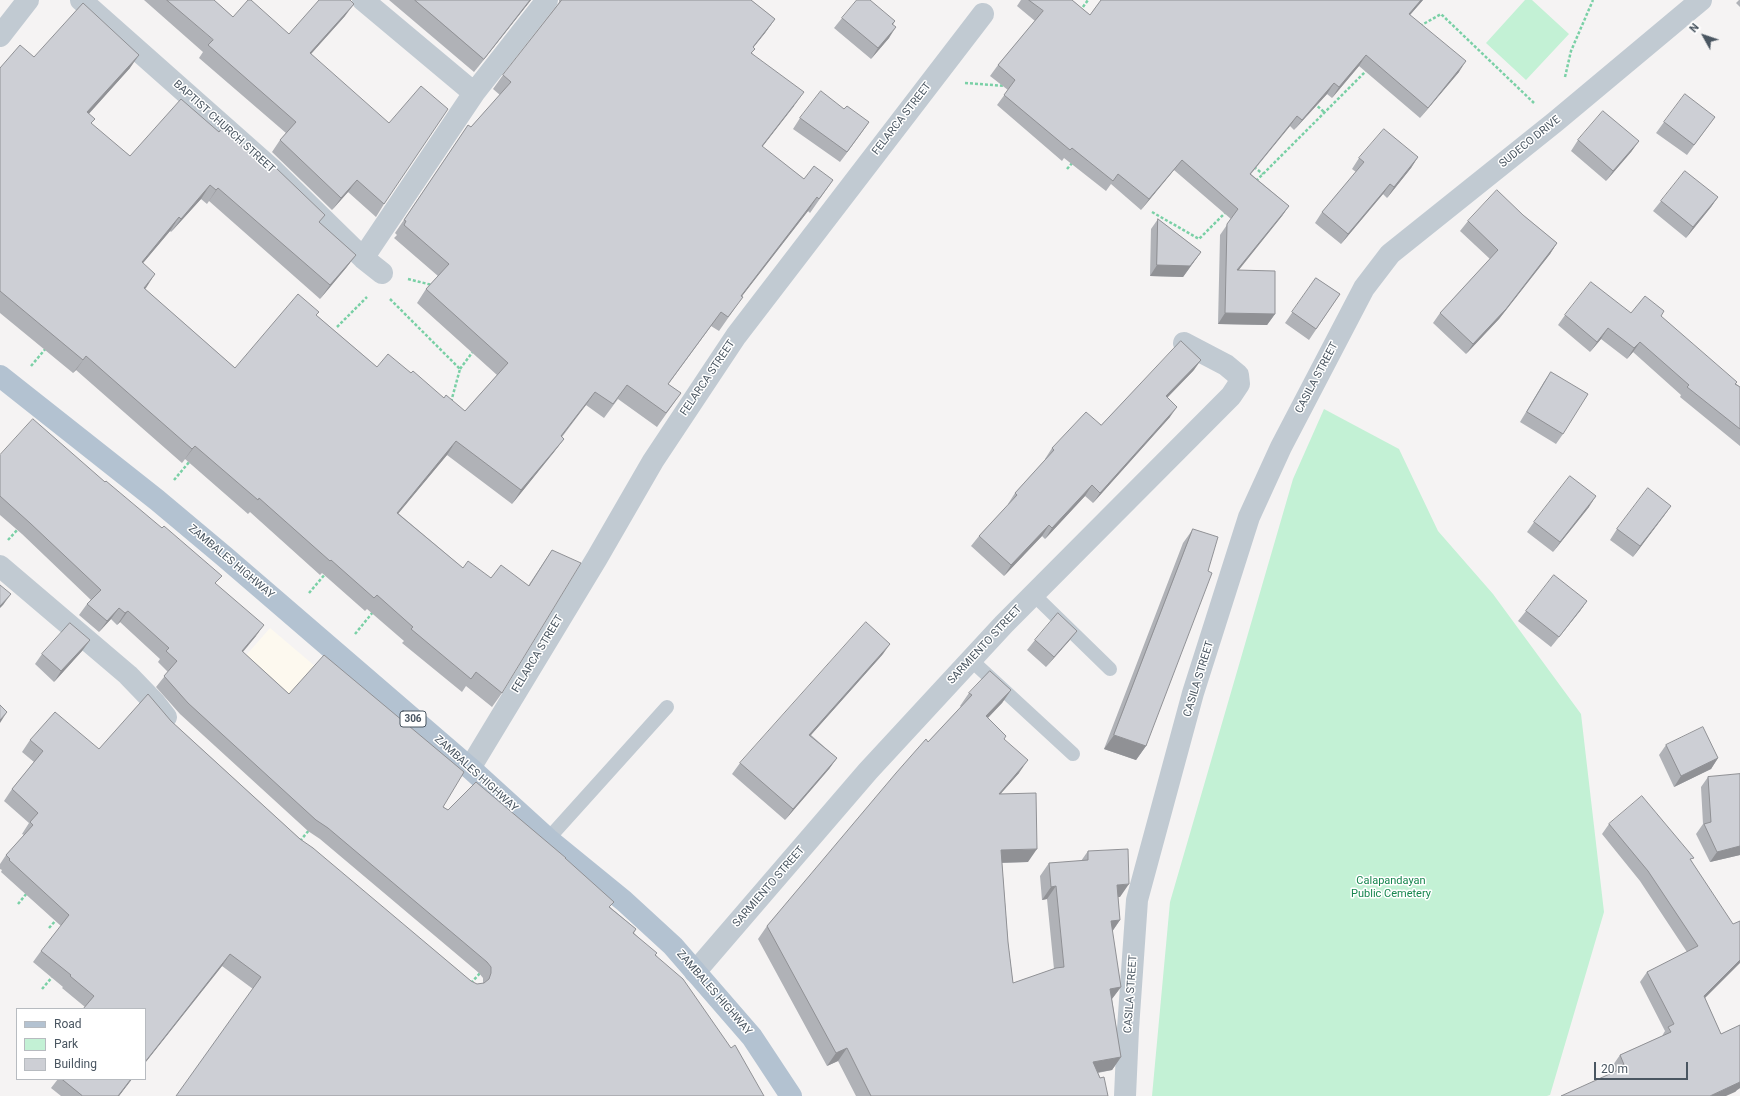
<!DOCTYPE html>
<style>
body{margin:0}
#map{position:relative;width:1740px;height:1096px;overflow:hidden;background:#f5f3f3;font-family:Roboto,sans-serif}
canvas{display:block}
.legend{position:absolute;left:16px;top:1008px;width:130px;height:72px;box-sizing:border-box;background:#fff;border:1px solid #b7bbc0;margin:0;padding:5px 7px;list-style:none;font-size:12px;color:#4a5661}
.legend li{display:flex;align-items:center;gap:8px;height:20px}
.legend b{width:20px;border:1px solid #b7bbc0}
.north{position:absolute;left:1684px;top:16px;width:40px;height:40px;-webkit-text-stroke:3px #fff;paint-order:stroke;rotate:310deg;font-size:11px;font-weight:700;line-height:16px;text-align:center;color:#4a5661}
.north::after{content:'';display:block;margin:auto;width:14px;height:18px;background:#4a5661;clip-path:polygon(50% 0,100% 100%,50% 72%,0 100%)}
.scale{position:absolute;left:1594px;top:1062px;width:94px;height:18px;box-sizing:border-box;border:2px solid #4a5661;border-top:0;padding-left:5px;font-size:12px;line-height:14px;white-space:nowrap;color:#4a5661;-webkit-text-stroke:3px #fff;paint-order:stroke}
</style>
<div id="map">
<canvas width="1740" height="1096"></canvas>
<ul class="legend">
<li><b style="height:5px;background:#b3c2d1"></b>Road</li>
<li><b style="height:11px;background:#c3f1d5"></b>Park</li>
<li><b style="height:11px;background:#cdcfd5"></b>Building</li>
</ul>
<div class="north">N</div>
<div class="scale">20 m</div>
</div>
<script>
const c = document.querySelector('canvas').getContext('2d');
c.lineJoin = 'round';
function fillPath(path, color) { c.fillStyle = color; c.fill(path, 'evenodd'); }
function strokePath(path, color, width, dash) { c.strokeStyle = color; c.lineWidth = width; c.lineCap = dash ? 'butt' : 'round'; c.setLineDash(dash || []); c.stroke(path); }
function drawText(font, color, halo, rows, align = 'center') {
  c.font = font + ' Roboto,sans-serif'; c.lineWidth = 3; c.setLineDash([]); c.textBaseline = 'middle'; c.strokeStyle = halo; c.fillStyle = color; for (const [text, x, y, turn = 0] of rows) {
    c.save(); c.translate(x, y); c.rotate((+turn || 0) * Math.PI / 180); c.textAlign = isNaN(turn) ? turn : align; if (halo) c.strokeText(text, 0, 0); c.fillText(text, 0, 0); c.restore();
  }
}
fillPath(new Path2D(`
 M270,628L316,667L279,708L199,709Z`), '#fdf9ef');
fillPath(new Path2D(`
 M1525,0H1532L1569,34L1526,80L1486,43Z
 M1324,409L1399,449L1438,531L1493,594L1581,714L1604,912L1550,1095L1547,1096H1152L1170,902L1293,479Z`), '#c3f1d5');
strokePath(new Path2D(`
 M1080,11L1088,0
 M1420,26L1441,14L1534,103
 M1565,77L1571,51L1593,0
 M965,83L1006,86
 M1314,103L1324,112
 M1254,167L1263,174
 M1067,169L1073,162
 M1256,181L1367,70
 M1152,212L1199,239L1226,212
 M408,279L432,285
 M390,299L460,369L451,402
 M337,327L367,297
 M31,366L47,347
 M460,369L474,350
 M174,480L190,461
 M8,540L18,529
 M309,593L326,573
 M355,634L373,612
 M300,841L310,829
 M18,904L27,893
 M49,928L57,919
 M471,983L481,972
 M42,989L53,976`), '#7ad0a6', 2.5, [3, 2]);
strokePath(new Path2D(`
 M1033,594L1110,669
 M971,660L1073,754
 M548,839L667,707`), '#c1cad2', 14);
strokePath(new Path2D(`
 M81,0L274,171L363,258L382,273
 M363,0L474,93
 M0,36L28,0
 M363,258L474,93L547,0
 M0,566L128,675L155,703L166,717
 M470,768L597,558L653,461L736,336L983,14
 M695,972L868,771L1004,624L1231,396L1239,384L1238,375L1226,365L1184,343
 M1125,1096L1128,1029L1137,900L1193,693L1249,517L1281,447L1364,288L1390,254L1555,122L1701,0`), '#c1cad2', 22);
strokePath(new Path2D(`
 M0,376L157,500L225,557L470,768L548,839L624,901L673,946L752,1037L791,1096`), '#b3c2d1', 22);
fillPath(new Path2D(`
 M144,0H214L233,17L289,34L345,16L311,54L384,204L376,217L348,192L332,210L272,152L280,140L286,133L199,58L203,52Z
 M389,0H531L474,72Z
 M559,0H751L775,19L765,33L753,48L752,53L794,106L762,147L804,179L833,180L810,213L808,211L742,296L733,311L719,331L711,326L668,384L681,393L657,427L618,399L604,418L586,405L562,437L564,439L554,452L512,504L447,455L398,513L463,568L491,578L528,586L552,550L502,693L492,707L466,686L462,692L402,643L404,641L367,609L365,611L322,573L320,575L250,512L248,514L185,459L182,463L76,370L73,373L0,313V68L34,57L130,68L89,113L91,124L130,156L320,223L356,255L346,268L320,299L209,201L207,204L201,199L171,232L170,231L143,263L145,289L235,368L319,312L316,315L377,367L411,373L444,398L465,411L497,375L417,303L426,289L438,276L394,238L397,235L395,233L468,125L471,127L500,95L493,89L503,75L558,4L559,2Z
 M1021,0H1072L1090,15L1101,0H1423L1410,15L1459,72L1420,118L1359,66L1332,98L1327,94L1294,130L1290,126L1251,174L1289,206L1282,216L1238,270L1275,314L1267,325L1218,324L1220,235L1231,219L1174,170L1141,210L1111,184L1106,191L1064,158L1062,161L997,105L1008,90L990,76L998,65L1035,21L1017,6Z
 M1739,0H1740V7L1736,3Z
 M842,18L895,21L893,25L889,38L871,59L834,28Z
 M844,109L869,122L840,162L793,129L800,118Z
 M1715,117L1687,155L1656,133L1664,122Z
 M1578,140L1639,141L1631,152L1606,181L1571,151Z
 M1418,157L1411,168L1387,198L1383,194L1341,244L1315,223L1322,212L1356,172L1352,169L1359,158Z
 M1718,197L1711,207L1686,238L1653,211L1661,201Z
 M1523,215L1557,243L1550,254L1499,319L1466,354L1433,323L1440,313L1490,259L1460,231L1468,221Z
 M1158,219L1201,252L1183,277L1150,276L1151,229Z
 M1316,278L1340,294L1309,340L1285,323Z
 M1631,313L1661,316L1740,387V446L1680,397L1681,395L1633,352L1627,359L1601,339L1590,352L1558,325L1565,315Z
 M1194,370L1167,398L1170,417L1093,503L1085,496L1045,539L1042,536L1004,576L971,546L979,536L1008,505V504L1015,493L1046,459H1045L1052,448L1101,425Z
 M1551,372L1563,434L1556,444L1520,422L1544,382Z
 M0,455L216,584L256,636L243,652L289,694L448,810L565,859L610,907L636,929L634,933L656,955L764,1096L253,989L222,966L145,1063V1009L85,1007L62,988L63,987L33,962L41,951L61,926L1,872L2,870L0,869V864L6,855L24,835L22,834L29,823L4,801L12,789L34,762L22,752L30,740L99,749L171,721L300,839L471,981L477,984L483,983V978L479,973L320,839L308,831L180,714L156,687L168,672L158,662L160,659L120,622L117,625L111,619L99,632L79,615L87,604L91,600L22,534L0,515Z
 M1671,506L1633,557L1610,540L1617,529Z
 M1589,507L1553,552L1527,532L1534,522Z
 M1193,529L1146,746L1136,760L1104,749L1183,543Z
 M1587,601L1580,611L1551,647L1518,621L1526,611Z
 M1077,631L1069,641L1046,667L1027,650L1035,640Z
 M90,640L82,651L54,682L35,664L42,654Z
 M883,654L811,735L837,758L829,769L785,820L732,774L740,763Z
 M1011,690L1002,703L988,718L1004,739L1019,773L1001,793L1028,862L1002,863L1008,942L1013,983L1054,969L1047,899L1042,900L1040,876L1049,863L1081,861L1088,851L1120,897H1118L1120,920L1112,932L1121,987L1112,999L1121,1057L1112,1070L1098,1073L1108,1096H856L838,1061L827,1066L758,939L767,926L928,742L961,707L960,706L969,693Z
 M1666,745L1718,758L1711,769L1674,787L1659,755Z
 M1740,774V855L1710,862L1696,834L1703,824L1701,787L1708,777Z
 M1609,824L1692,861L1705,998L1721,1034L1740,1025V1088L1737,1090L1735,1092L1615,1071L1613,1065L1620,1055L1662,1036L1665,1031L1640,982L1647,972L1687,952L1640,881L1602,834Z
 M58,1079H132L119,1096H61L51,1088Z`), '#b0b2b7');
fillPath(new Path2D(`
 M530,0H531L474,72L484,59Z
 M1421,0H1423L1402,24L1409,14Z
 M354,4L345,16L301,65L310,53Z
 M775,19L765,33L743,60L753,47Z
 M896,27L889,38L871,59L878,48Z
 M139,55L130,68L78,126L87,112Z
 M1366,55L1359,66L1332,98L1339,87Z
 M1466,61L1459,72L1420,118L1428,108Z
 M1334,83L1327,94L1294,130L1302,120Z
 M804,92L794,106L752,160L762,146Z
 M1297,116L1290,126L1242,184L1250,174Z
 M869,122L862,132L840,162L847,152Z
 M1639,141L1631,152L1606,181L1613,171Z
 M1418,157L1411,168L1387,198L1394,187Z
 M1182,160L1174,170L1141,210L1149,199Z
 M357,180L348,192L332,210L341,198Z
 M1390,184L1383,194L1341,244L1348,234Z
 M210,185L201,199L171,232L181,219Z
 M218,188L209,201L207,204L216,190Z
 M817,197L808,211L732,309L741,296Z
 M1718,197L1711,207L1686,238L1693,227Z
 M1289,206L1282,216L1230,281L1237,270Z
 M179,217L170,231L132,276L142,262Z
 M1557,243L1550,254L1499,319L1466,354L1473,344Z
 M1201,252L1183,277L1150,276L1157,265Z
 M356,255L346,268L320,299L330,285Z
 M155,274L146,288L134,301L144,288Z
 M721,312L711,326L659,397L668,384Z
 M1225,313L1275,314L1267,325L1218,324Z
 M1608,328L1601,339L1590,352L1597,342Z
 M1640,342L1633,352L1627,359L1634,348Z
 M86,356L76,370L73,373L83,360Z
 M1201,360L1194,370L1158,407L1166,396Z
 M595,392L586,405L551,450L561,436Z
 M1177,407L1170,417L1093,503L1100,493Z
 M564,439L554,452L512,504L521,490Z
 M456,441L447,455L388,526L397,513Z
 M195,446L185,459L182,463L192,449Z
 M1092,485L1085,496L1045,539L1052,528Z
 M1596,496L1589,507L1553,552L1560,542Z
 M1671,506L1664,516L1633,557L1640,546Z
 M1049,525L1042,536L1004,576L1011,565Z
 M11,594L3,605L0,608V606Z
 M1587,601L1580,611L1551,647L1559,637Z
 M119,608L111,619L99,632L107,621Z
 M128,611L120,622L117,625L125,613Z
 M264,625L256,636L234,662L242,651Z
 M1077,631L1069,641L1046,667L1054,657Z
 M90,640L82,651L54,682L61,671Z
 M890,644L883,654L802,745L809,735Z
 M1011,690L1002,703L977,729L986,716Z
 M7,712L0,723V720Z
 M1114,735L1146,746L1136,760L1104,749Z
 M837,758L829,769L785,820L793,809Z
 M1718,758L1711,769L1674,787L1681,776Z
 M1028,760L1019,773L990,806L999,794Z
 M1740,846V855L1710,862L1717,852Z
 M1037,849L1028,862L991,863L1001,850Z
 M1129,884L1120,897L1108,898L1117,885Z
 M1056,886L1047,899L1042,900L1051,887Z
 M1120,920L1111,933V921Z
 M230,954L222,966L145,1063V1062Z
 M1740,960V963L1696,1007L1704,996Z
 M1121,987L1111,1000L1110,989Z
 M847,1048L838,1061L827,1066L836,1053Z
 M1121,1057L1112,1070L1083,1075L1093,1062Z
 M131,1079H132L119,1096H118Z
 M1740,1082V1088L1737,1090L1735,1092L1726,1096H1710Z`), '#909195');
const building = new Path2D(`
 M167,0H214L233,17L248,0H251L289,34L319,0H350L354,4L310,53L389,123L421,86L448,109L384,204L357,180L341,198L280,140L296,122L208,45L213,40Z
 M415,0H530L484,59Z
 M562,0H751L775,19L753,47L755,49L751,53L804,92L762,146L804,179L814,166L833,180L819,199L817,197L741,296L743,297L728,317L721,312L668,384L681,393L666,413L627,385L613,404L595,392L561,436L564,439L521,490L456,441L397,513L463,568L468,561L491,578L501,565L529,586L552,550L581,563L502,693L476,672L471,679L411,629L413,627L377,595L374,598L331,560L330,561L259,498L258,500L195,446L192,449L86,356L83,360L0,291V68L20,45L34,57L83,3L139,55L87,112L95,119L91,123L130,156L181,99L219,132L222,128L260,163L265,157L275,167L325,215L319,222L356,255L330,285L218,188L216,190L210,185L181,219L179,217L142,262L155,274L144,288L235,368L298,294L319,312L316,315L377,367L388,354L411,373L413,371L444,398L446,395L465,411L508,363L426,289L449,264L404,225L406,221L404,220L468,125L471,127L511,82L503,75Z
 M857,0H870L895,21L892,24L896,27L878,48L842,18Z
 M1029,0H1072L1090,15L1101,0H1421L1409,14L1466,61L1428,108L1366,55L1339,87L1334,83L1302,120L1297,116L1250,174L1289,206L1237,270L1275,271V314L1225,313L1227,224L1238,209L1182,160L1149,199L1118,174L1113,181L1072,148L1070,150L1004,95L1015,80L998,65L1043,11Z
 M821,91L844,109L847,106L869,122L847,152L800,118Z
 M1685,94L1715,117L1694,145L1664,122Z
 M1603,111L1639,141L1613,171L1578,140Z
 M1384,129L1418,157L1394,187L1390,184L1348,234L1322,212L1364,162L1359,158Z
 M1685,171L1718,197L1693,227L1661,201Z
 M1497,190L1523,215L1557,243L1506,309L1473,344L1440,313L1498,250L1468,221Z
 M1158,219L1201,252L1190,266L1157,265Z
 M1316,278L1340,294L1316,329L1292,312Z
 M1591,282L1631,313L1645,296L1664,311L1661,316L1737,382L1735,384L1740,387V429L1687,387L1689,385L1640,342L1634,348L1608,328L1597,342L1565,315Z
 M1181,341L1201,360L1166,396L1177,407L1100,493L1092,485L1052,528L1049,525L1011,565L979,536L1017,495L1015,493L1054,450L1052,448L1086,412L1101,425Z
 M1551,372L1588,394L1563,434L1527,412Z
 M33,419L105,482L106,481L162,528L164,526L222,576L215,583L264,625L242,651L289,694L324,655L464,772L443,807L448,810L476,782L566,858H565L614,902L609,907L636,929L633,933L657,953L655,955L683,979L731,1048L735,1045L764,1096H176L261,977L230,954L145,1062V1009H83L94,996L70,976L71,975L41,951L69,915L9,860L10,859L6,855L33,825L30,822L38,813L12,789L43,751L30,740L55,712L99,749L148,694L171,721L300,839L313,848L471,981L477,984L484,983L489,979L491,973V967L487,962L328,828L316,820L188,703L164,676L177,661L166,651L169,648L128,611L125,613L119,608L107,621L87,604L101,590L30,523L0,496V455Z
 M1570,476L1596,496L1560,542L1534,522Z
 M1648,488L1671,506L1640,546L1617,529Z
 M1193,529L1218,537L1208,571L1212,573L1146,746L1114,735Z
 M1554,575L1587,601L1559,637L1526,611Z
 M0,585L11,594L0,606Z
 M1058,613L1077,631L1054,657L1035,640Z
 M866,622L890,644L809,735L837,758L793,809L740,763Z
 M70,623L90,640L61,671L42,654Z
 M990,671L1011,690L986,716L1006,736L1004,739L1028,760L999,794L1036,793L1037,849L1001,850L1008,942L1013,983L1056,968L1064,967L1056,886L1051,887L1049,863L1088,860V851L1128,849L1129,884L1117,885L1120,920L1111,921L1121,987L1110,989L1121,1057L1093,1062L1100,1078L1104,1077L1108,1096H871L847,1048L836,1053L767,926L896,773L926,739L928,742L972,695L969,693Z
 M0,705L7,712L0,720Z
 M1703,727L1718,758L1681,776L1666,745Z
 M1740,774V846L1717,852L1704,824L1711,822L1708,777Z
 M1642,796L1694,858L1690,859L1733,924L1740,921V960L1704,996L1721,1034L1740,1025V1082L1710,1096H1561L1625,1067L1620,1055L1671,1032L1668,1027L1674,1024L1647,972L1698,946L1648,871L1609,824Z
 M62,1079H131L118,1096H83Z`);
fillPath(building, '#cdcfd5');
strokePath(building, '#909195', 1);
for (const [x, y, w] of [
 [413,719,26]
]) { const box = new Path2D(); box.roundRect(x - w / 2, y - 8, w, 16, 3); c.fillStyle = '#fff'; c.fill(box); strokePath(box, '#4a5661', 1); }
drawText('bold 10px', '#4a5661', null, [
 ["306",413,719]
]);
drawText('11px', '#4a5661', '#fff', [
 ["FELARCA STREET",902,119,-52],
 ["BAPTIST CHURCH STREET",224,127,42],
 ["SUDECO DRIVE",1530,142,-39],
 ["FELARCA STREET",708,378,-56],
 ["CASILA STREET",1317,378,-62],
 ["ZAMBALES HIGHWAY",231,562,40],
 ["SARMIENTO STREET",985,645,-47],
 ["FELARCA STREET",538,654,-59],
 ["CASILA STREET",1199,679,-73],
 ["ZAMBALES HIGHWAY",476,774,42],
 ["SARMIENTO STREET",769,887,-49],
 ["ZAMBALES HIGHWAY",714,993,49],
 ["CASILA STREET",1131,994,-86]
]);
drawText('11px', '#17864f', '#fff', [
 ["Calapandayan",1391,881],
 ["Public Cemetery",1391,894]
]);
</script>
